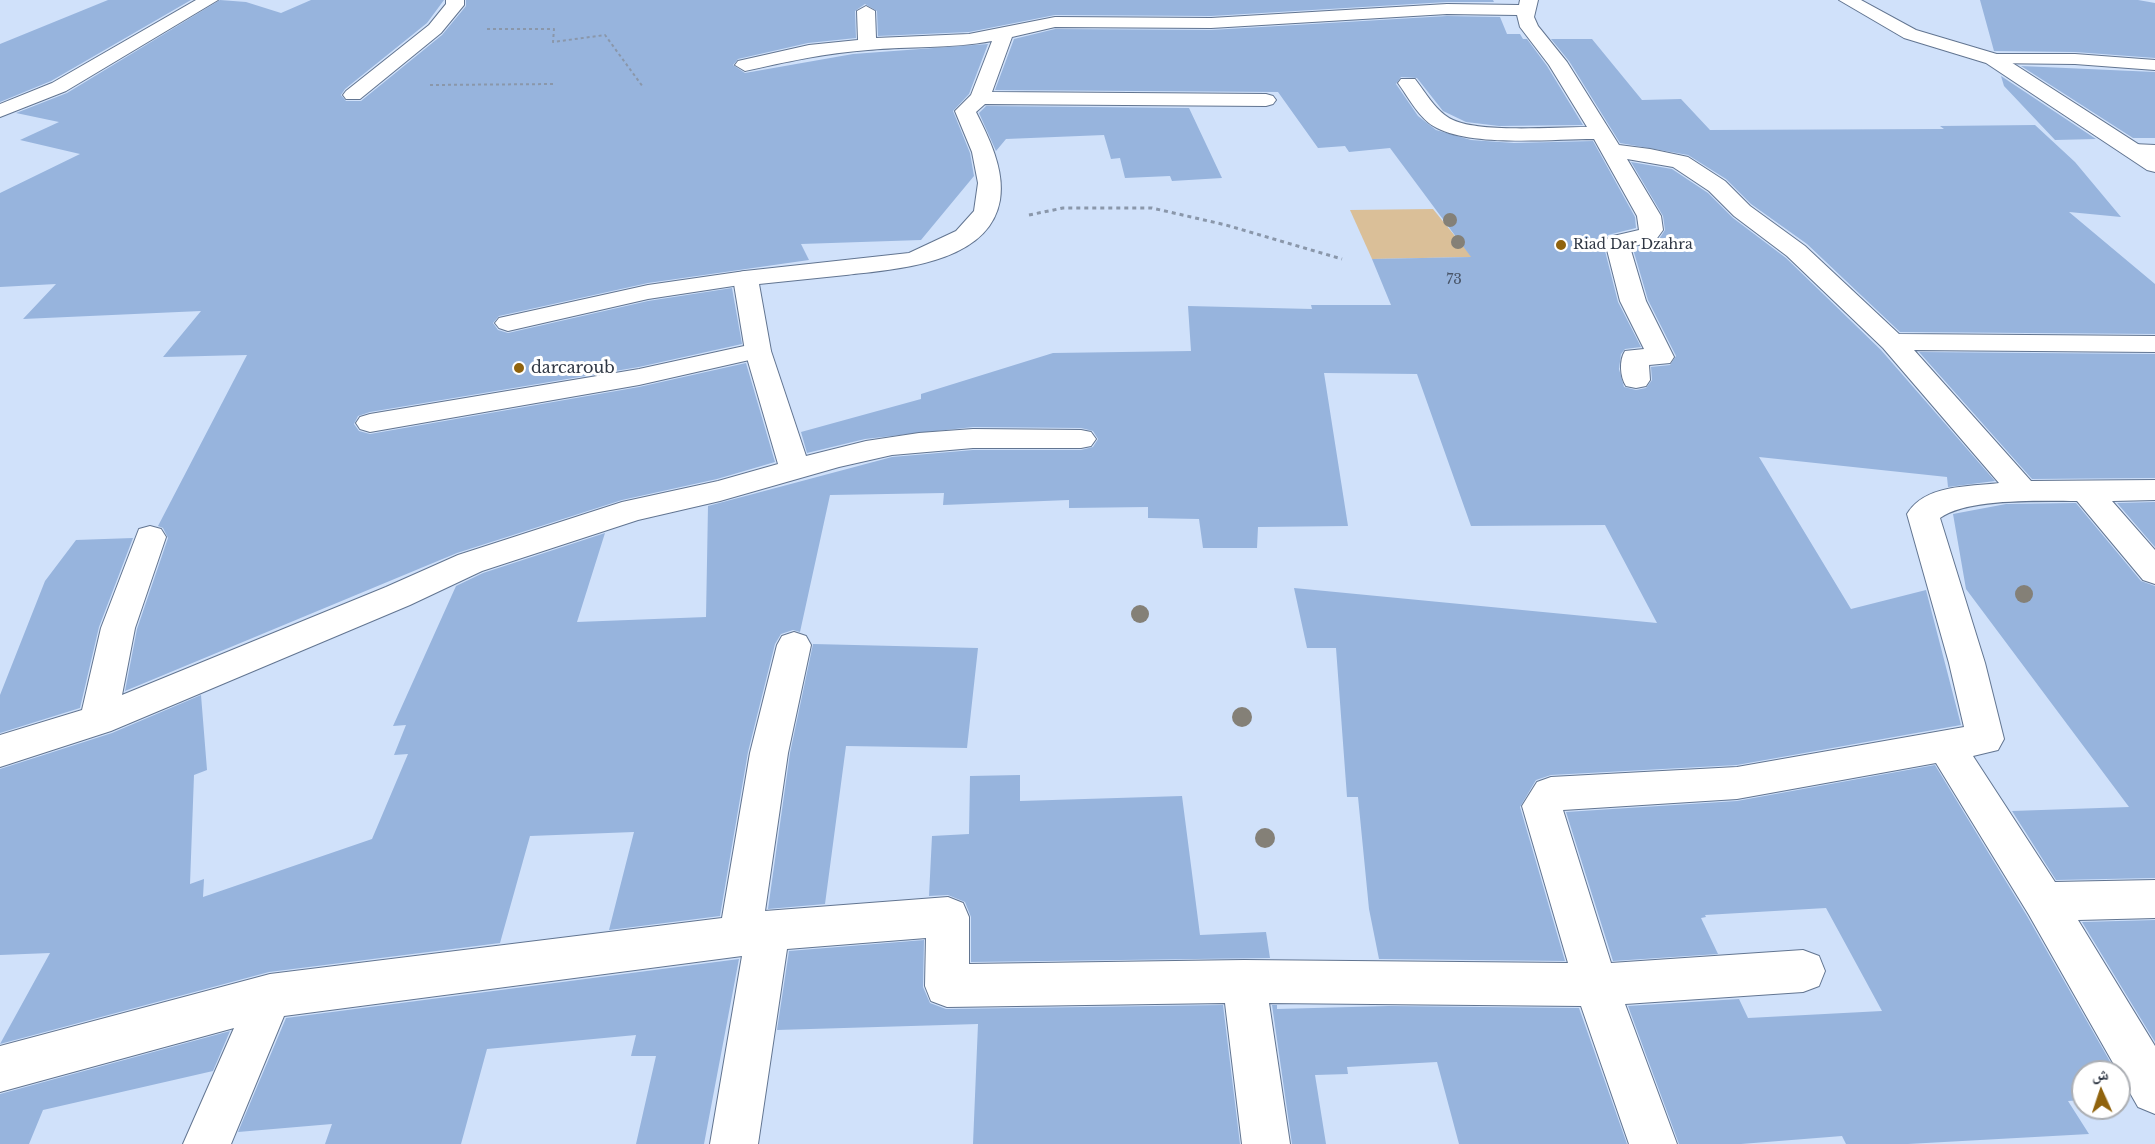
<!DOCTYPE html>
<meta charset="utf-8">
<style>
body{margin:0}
#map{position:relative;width:2155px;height:1144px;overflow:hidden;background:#d0e1fa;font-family:"Libre Baskerville","Noto Naskh Arabic",serif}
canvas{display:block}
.north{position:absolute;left:2071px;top:1060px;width:60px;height:60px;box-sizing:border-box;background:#fff;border:2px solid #acafb4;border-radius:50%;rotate:357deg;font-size:16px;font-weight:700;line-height:24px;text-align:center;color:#2f3744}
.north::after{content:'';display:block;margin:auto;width:21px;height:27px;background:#90630d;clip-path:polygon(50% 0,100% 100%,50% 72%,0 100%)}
</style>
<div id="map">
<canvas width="2155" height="1144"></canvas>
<div class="north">ش</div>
</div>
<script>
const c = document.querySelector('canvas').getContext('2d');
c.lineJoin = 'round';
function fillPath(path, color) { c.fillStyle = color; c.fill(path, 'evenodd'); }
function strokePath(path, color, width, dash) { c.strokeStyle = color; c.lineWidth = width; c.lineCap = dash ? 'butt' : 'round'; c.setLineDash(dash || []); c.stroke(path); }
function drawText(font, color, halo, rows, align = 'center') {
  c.font = font + ' "Libre Baskerville",serif'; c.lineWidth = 6; c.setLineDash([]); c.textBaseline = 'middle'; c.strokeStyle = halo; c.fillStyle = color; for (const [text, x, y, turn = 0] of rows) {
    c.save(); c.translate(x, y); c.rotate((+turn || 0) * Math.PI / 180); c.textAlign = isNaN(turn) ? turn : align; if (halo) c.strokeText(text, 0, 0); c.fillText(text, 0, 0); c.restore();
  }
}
fillPath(new Path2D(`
 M1433,209L1472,257L1372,259L1350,210Z`), '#dabf98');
fillPath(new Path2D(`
 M108,0H191L51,81L0,102V44Z
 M220,0L246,2L281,13L311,0H444L427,23L345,89L341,95L346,101H361L442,35L466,6V0H1493L1494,2H1447L1211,16L1055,15L969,32L878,36L877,11L865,4L855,11L856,38L808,43L738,59L733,65L745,73L853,54L988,44L969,94L953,111L970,153L974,176L921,240L801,244L809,260L648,283L499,316L493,323L498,330L508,333L648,301L732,288L742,344L639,367L370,412L358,416L354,424L359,431L370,434L639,387L746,363L775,462L717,479L622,500L457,553L125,691L137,629L168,538L163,528L158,526L247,355L163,357L201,311L23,319L56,284L0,287V193L80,154L20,140L59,122L16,113L67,93Z
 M1980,0H2138L2155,3V58L2075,52L1994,51Z
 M1447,16L1500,17L1507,34H1520L1523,39H1527L1547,66L1583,125L1499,126L1466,122L1443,111L1417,78L1401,77L1396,84L1418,116L1436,130L1471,140L1514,143L1593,141L1635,217L1636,228L1608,235L1603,243L1618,302L1641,347L1625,349L1621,354L1619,369L1624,387L1636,390L1646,388L1652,380L1651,367L1670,365L1676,356L1648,300L1633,249L1657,242L1665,230L1663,216L1631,162L1672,169L1708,193L1733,218L1786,258L1881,350L1995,481L1948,487L1947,477L1759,457L1851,609L1926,590L1961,725L1737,765L1551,775L1536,780L1520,807L1565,961L1379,959L1369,909L1358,797H1347L1336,648H1307L1294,588L1657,623L1605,525L1471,526L1417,374L1324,373L1348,526L1258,527L1257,548H1203L1199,519L1148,518V507L1069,508V500L943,505L944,493L830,495L800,632L793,630L781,634L775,644L748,752L720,916L609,930L634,832L530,836L500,943L269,972L0,1044L50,953L0,955V769L112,733L201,695L207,770L194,775L190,884L204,879L203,897L372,839L408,754L394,755L406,725L393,726L456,586L483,573L605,533L577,622L706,617L708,506L892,457L973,450H1081L1093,447L1098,439L1093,431L1081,428L973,427L865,439L807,453L801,432L921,399V394L1053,353L1191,351L1188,306L1312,309L1311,305H1391L1372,259L1471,257L1390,148L1349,152L1345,146L1318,148L1278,92L995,90L1014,39L1055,29L1211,30Z
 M1551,39H1592L1642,100L1681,99L1710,130L1944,129L1940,126L2035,125L2075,162L2121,217L2069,212L2155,284V334L1900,332L1807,244L1751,204L1726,179L1688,155L1620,143L1569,61Z
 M2021,66L2155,72V138H2133Z
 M2001,76L2096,139L2055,140L2004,86Z
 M986,106L1189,108L1222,178L1172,181L1170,176L1125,178L1120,158L1111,159L1104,135L1006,139L996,151L979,113Z
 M1919,352L2155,354V478L2032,479Z
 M2155,502V547L2117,503Z
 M2076,503L2141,581L2155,586V878L2056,880L2012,811L2129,807L1966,589L1953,514L2006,504Z
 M133,538L99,627L80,708L0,733V695L45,581L76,540Z
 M813,644L978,648L967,748L846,746L825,904L768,909L790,753Z
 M1935,765L2027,916L2116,1072H2083V1100L2068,1101L2089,1134L1908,1144H1846L1842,1136L1741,1144H1679L1628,1006L1739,999L1748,1018L1882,1011L1826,908L1705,915L1706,917L1701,918L1718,954L1613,961L1566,812L1737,801Z
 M1020,775V801L1182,796L1200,935L1266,932L1270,958L971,962V917L965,902L948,895L929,896L932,836L969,834L970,776Z
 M2155,920V1042L2082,922Z
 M924,940L923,987L930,1003L946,1009L1223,1005L1240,1144H973L978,1024L777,1030L789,951Z
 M739,959L704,1144H636L656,1056H631L636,1035L487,1049L461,1144H325L332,1124L238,1132L286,1018Z
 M1272,1005H1277V1009L1389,1006L1579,1008L1627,1144H1459L1437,1062L1347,1067L1348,1074L1315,1075L1326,1144H1292Z
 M230,1031L213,1071L43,1110L29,1144H0V1094Z`), '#97b4dd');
const lane = new Path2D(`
 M1993,54H2075L2155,60V70L2075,64L1987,63L1984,59L1987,55Z
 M2133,144L2155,145V157L2126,154L2123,150L2126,146Z
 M745,271L753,273L757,278L753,283L648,299L508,331L499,328L495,323L499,318L648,285Z
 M758,343L767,346L771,351L767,356L639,385L370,432L360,429L356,423L360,417L370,414L639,369Z`);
const street = new Path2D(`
 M196,0H218L66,91L0,117V104L52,83Z
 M446,0H464V5L441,33L360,99H346L343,95L346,91L429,25L446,4Z
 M1520,0H1538L1534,17L1538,26L1567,62L1619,145L1650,149L1688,157L1725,181L1750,206L1805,246L1899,334L2155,336V352L1914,350L2031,481L2155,480V500L2112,501L2155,550V584L2143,580L2077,501C2042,501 1968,498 1940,518L1985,663L2004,739L1998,750L1973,756L2055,882L2155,880V918L2078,920L2155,1046V1114L2138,1107L2029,915L1936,763L1737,799L1563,810L1611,963L1803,950L1819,956L1825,971L1819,986L1803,992L1625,1004L1677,1144H1629L1581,1006L1269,1003L1290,1144H1242L1225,1003L947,1007L931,1001L925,986L926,938L787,949L758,1144H710L742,956L284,1016L231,1144H183L234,1028L0,1092V1046L270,974L722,918L750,753L777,645L782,636L794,632L806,636L811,645L788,753L765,911L948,897L963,903L969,917V964L1244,960L1568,963L1522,806L1537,782L1551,777L1737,767L1964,727L1949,663L1907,514C1925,484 1969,487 1999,483L1883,348L1787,256L1734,216L1709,191L1673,167L1627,159L1661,216L1663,230L1655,241L1630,247L1646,301L1674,357L1670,363L1649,365L1650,380L1646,386L1636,388L1626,386C1620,377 1619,360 1625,351L1644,349L1620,301L1605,242L1609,237L1639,230L1637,216L1594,139C1552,139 1474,147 1437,128C1420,120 1409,98 1398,83L1401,79H1415C1426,93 1436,112 1453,120C1481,133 1554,127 1587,127L1549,65L1520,27L1517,15L1447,14L1211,28L1055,27L1012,37L992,92L1266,94L1273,96L1276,100L1273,104L1266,106L985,104L976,112C989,138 1005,170 1000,200C989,264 896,269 846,275C817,278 788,281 759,284L771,351L806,456L866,441L919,433L973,429L1081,430L1091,432L1096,439L1091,446L1081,448H973L892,455L839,467L720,501L638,520L482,571L410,605L111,731L0,767V735L82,710L101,628L139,529L150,526L161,529L166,537L135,628L122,695L386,587L458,555L622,502L718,481L778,464L745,351L733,278L736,273L745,271L909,253L956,231L974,211L978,183L972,152L955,111L971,95L992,41C951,49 909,46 868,50C826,53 786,62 745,71L735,65L738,61L809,45L858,40L857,11L866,6L875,11L876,38L969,34L1055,17L1211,18L1447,4L1519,5Z
 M1839,0H1861L1916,30L2000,55L2155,155V172L2147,170L1986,63L1904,38Z`);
strokePath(lane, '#627591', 2);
strokePath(street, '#627591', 2);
strokePath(new Path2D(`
 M487,29H554L553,42L605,35L643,87
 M430,85L555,84`), '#8a97aa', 2, [3, 3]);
strokePath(new Path2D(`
 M1029,215L1063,208H1152L1226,225L1342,259`), '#8a97aa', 3, [4, 4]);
fillPath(lane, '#fff');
fillPath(street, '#fff');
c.fillStyle = '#848077';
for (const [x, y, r] of [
 [1450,220,7],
 [1458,242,7],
 [2024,594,9],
 [1140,614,9],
 [1242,717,10],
 [1265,838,10]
]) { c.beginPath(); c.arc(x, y, r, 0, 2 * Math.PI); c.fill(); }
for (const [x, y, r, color] of [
 [1561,245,6,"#90630d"],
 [519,368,6,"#90630d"]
]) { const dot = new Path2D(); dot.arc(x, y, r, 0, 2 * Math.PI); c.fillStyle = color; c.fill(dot); strokePath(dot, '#fff', 2); }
drawText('14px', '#2f3744', '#fff', [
 ["Riad Dar Dzahra",1573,245]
], 'left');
drawText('14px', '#49566a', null, [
 ["73",1454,280]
]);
drawText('16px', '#2f3744', '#fff', [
 ["darcaroub",531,368]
], 'left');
</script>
